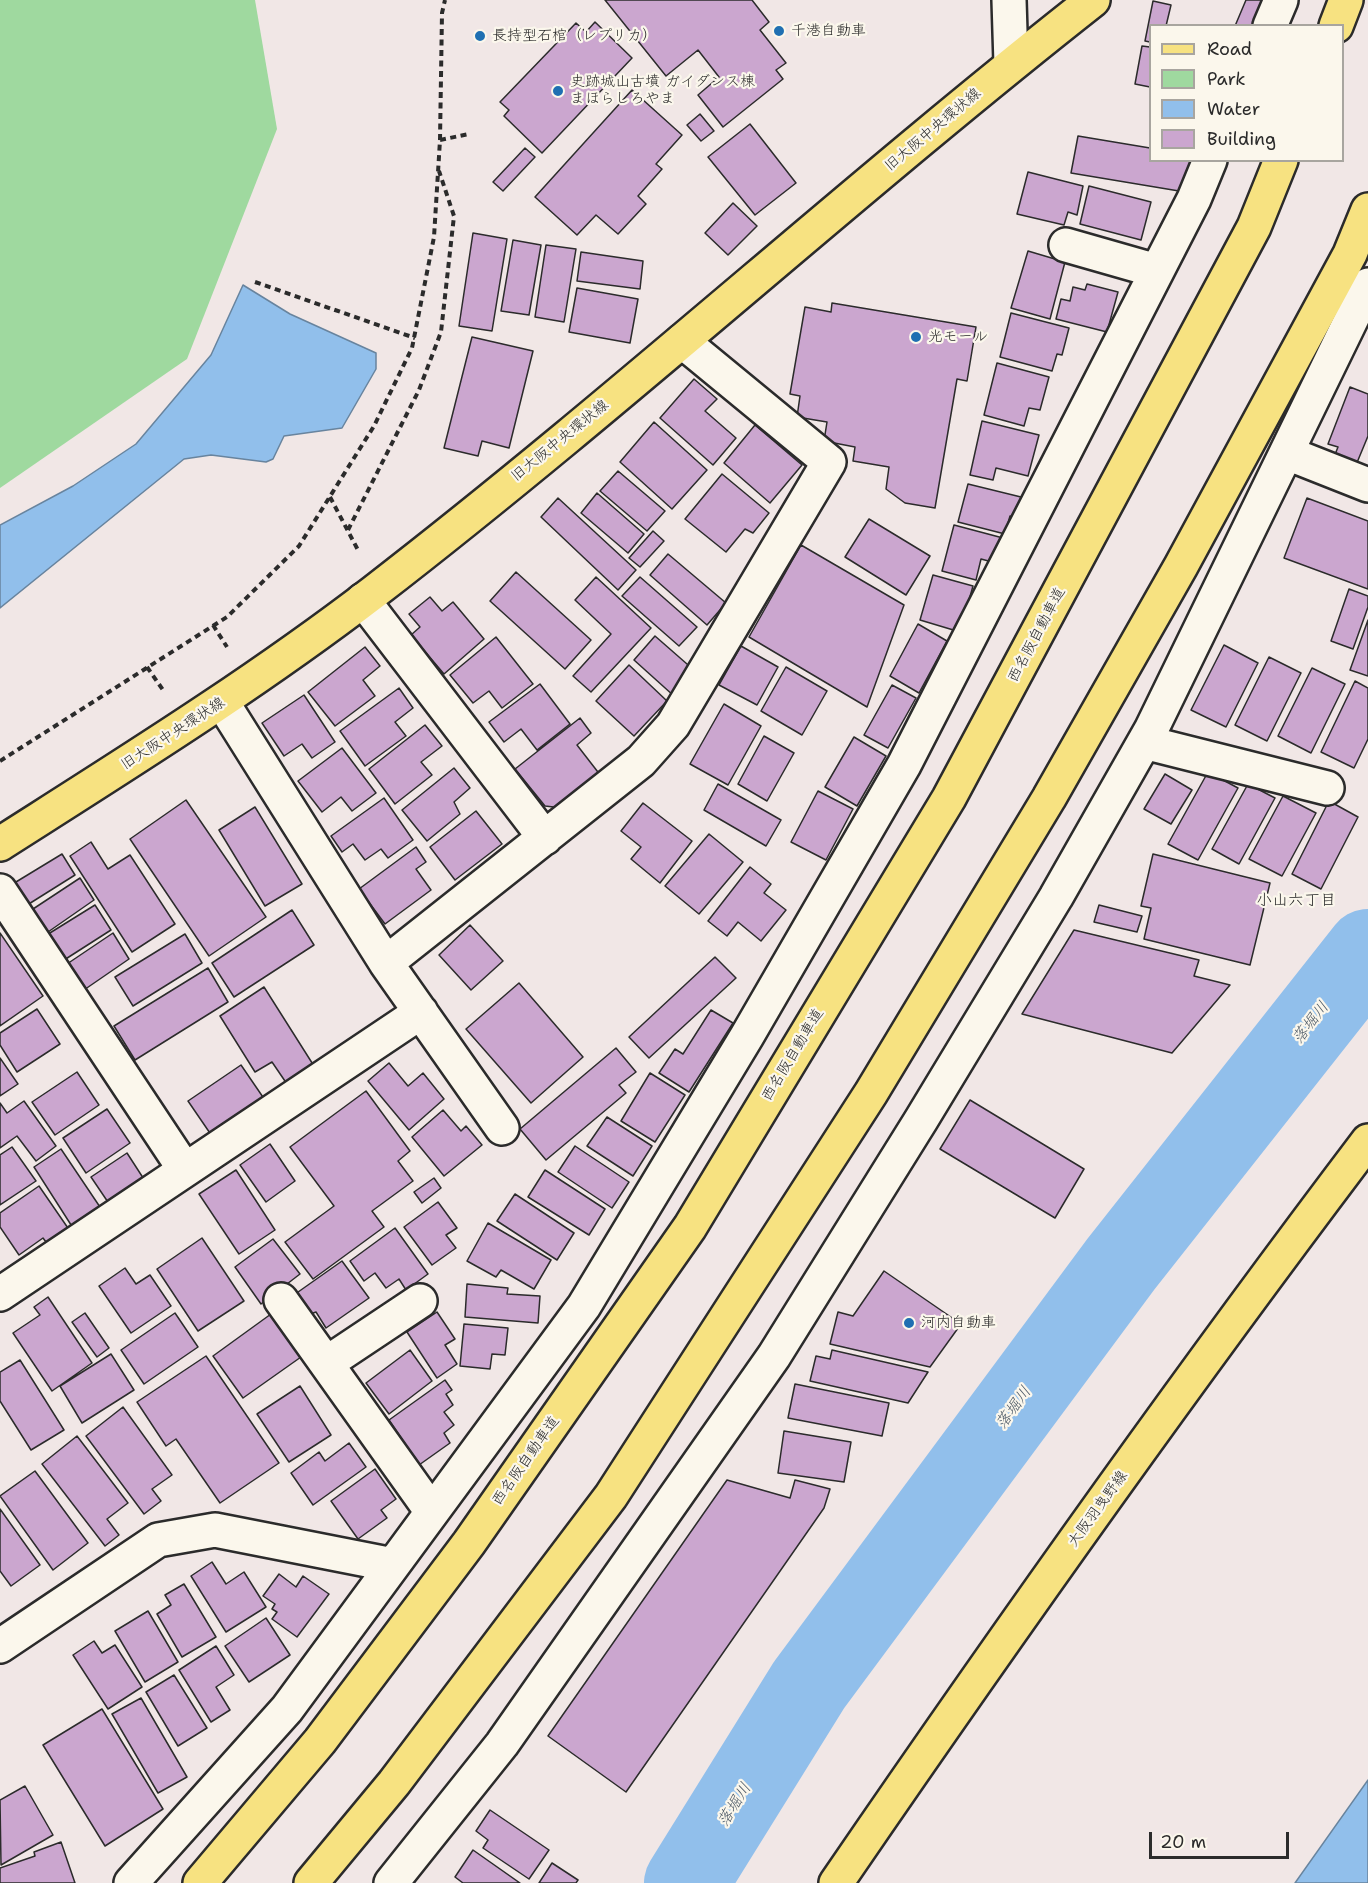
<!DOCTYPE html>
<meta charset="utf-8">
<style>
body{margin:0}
#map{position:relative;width:1368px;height:1883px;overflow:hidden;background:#f1e7e6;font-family:"Shantell Sans",sans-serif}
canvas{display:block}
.legend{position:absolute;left:1149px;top:24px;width:195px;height:138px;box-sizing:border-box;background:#fbf7ec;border:2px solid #a8a59f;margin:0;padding:8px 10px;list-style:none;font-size:18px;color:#2b2b2b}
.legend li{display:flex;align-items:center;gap:12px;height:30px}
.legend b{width:30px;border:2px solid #a8a59f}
.scale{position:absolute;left:1149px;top:1832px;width:140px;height:27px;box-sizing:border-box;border:3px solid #2b2b2b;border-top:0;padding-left:8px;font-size:18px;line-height:21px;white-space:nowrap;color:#2b2b2b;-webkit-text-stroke:4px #fbf7ec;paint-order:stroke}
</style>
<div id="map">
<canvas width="1368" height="1883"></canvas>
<ul class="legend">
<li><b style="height:8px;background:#f7e281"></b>Road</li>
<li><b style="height:16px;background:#9fd99f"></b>Park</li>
<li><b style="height:16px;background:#91bfeb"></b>Water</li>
<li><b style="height:16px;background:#cba6cf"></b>Building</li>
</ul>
<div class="scale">20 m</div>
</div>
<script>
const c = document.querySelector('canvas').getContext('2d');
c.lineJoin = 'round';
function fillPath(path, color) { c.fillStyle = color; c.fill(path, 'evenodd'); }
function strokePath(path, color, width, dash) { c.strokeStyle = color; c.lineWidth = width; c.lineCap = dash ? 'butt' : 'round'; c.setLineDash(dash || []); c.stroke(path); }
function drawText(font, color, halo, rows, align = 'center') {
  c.font = font + ' "Shantell Sans","Klee One",sans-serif'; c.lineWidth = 4.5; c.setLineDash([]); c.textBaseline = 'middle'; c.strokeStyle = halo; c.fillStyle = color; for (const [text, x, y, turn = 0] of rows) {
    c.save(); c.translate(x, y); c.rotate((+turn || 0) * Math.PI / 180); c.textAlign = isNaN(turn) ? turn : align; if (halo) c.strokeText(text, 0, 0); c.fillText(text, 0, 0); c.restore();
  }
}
fillPath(new Path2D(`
 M0,0H255L277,129L187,359L0,488Z`), '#9fd99f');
const water = new Path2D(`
 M243,285L290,314L376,353V369L342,428L284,436L273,459L266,462L211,455L184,459L0,608V525L73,486L136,444L211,355Z
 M1368,1780V1883H1295Z`);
fillPath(water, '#91bfeb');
strokePath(water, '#68849e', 1.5);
strokePath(new Path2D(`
 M686,1883L809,1685L1121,1264L1368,951`), '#91bfeb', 84);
const building = new Path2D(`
 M605,0H752L769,22L760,30L786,63L776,70L783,79L723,127L698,95L719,77L698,50L666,76Z
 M1246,0H1264L1253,26H1235Z
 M1153,1L1171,5L1166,26H1150V42L1145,41Z
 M595,22L632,58L542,153L504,116L509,110L500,102L576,23L586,32Z
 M1142,46L1150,47V87L1135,84Z
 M632,90L682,135L656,164L662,169L638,196L646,204L618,234L596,215L577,235L535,197Z
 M700,114L714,131L701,141L687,125Z
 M750,124L796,183L755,215L708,157Z
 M1078,136L1150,148V160H1194L1179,191L1071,173Z
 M525,148L535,157L503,191L493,182Z
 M1028,172L1083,186L1077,215L1068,212L1064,225L1017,214Z
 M1089,186L1151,202L1141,240L1080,224Z
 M733,203L757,226L728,255L705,233Z
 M473,233L507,239L492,331L459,326Z
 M513,240L541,245L529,315L501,311Z
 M546,245L576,249L564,322L535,317Z
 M1028,251L1065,262L1050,319L1011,308Z
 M581,252L643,261L640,289L577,281Z
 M1087,284L1118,292L1107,332L1056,319L1061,299L1070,301L1073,287L1085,290Z
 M577,288L638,299L630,343L569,332Z
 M832,303L976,327L967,381L957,379L935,508L905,503L886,489L889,467L853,461L855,447L824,441L827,422L797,417L800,396L790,394L805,307L831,312Z
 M1011,313L1069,328L1062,355L1057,354L1052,371L1000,357Z
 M472,337L533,351L509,448L482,441L478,456L444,448Z
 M997,363L1049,377L1040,410L1029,408L1024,426L984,415Z
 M694,379L717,399L705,411L736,438L713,465L660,418Z
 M1350,387L1368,394V436L1356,465L1334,457L1338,447L1328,444Z
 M982,421L1039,435L1028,476L996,468L993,480L970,475Z
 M654,422L707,470L672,509L620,462Z
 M755,425L802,465L770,503L724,463Z
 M618,471L665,511L647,531L600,491Z
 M722,474L769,513L753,533L745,529L726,552L685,519Z
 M968,484L1021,497L1016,518L1010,516L1005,534L958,522Z
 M597,493L644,534L628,553L581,513Z
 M558,498L636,570L618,590L541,517Z
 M1307,498L1368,521V589L1284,558Z
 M869,519L930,556L906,595L845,557Z
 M954,525L1003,538L996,563L981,559L976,580L942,571Z
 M653,531L664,541L640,567L629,558Z
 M801,545L904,605L867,707L749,637Z
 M668,554L726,603L707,625L650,575Z
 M516,572L591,640L565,669L490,601Z
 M933,575L973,586L960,632L920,620Z
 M596,577L651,628L591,692L573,676L611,634L575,600Z
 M640,577L697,627L679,646L622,596Z
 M1349,589L1368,596V607L1353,649L1331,641Z
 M430,597L442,611L453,602L484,639L444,674L411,635L420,627L409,614Z
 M1368,620V676L1350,670Z
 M918,624L947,641L919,693L890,676Z
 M655,636L695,671L674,696L634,660Z
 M496,637L533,684L502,708L489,691L473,703L450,675Z
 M1224,645L1258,663L1226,727L1191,710Z
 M741,646L778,667L757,705L719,685Z
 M365,647L380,666L363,680L375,696L335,726L308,692Z
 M1269,657L1301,673L1267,741L1235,725Z
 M629,665L667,701L634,736L596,701Z
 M786,667L827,691L802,735L761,711Z
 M1312,668L1345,684L1311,753L1278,736Z
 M1355,681L1368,688V739L1354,768L1321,752Z
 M540,684L570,724L537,750L521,729L504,742L489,722Z
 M892,685L916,698L888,748L864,735Z
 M399,688L413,708L395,722L406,736L365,766L340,731Z
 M304,695L335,742L312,758L302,744L284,756L262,723Z
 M724,704L761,726L728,785L690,764Z
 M580,718L591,733L577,745L601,776L562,808L545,806L515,769Z
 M425,725L442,746L421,762L432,775L395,804L369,769Z
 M764,736L794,753L767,801L738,784Z
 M854,737L886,756L857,806L825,787Z
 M342,748L376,793L352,811L341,797L322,812L298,781Z
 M454,768L470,788L454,802L460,814L427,841L402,810Z
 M1208,772L1238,788L1198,860L1168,844Z
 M1165,774L1192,790L1171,824L1144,809Z
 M718,784L781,820L766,846L704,810Z
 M1248,784L1275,798L1239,864L1212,849Z
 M818,791L853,809L826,860L791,842Z
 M1283,796L1316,813L1282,876L1249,859Z
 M384,798L413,840L388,858L381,849L365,860L353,844L342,852L331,836Z
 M186,800L266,917L209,956L130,839Z
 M1329,801L1358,817L1321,889L1292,874Z
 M643,803L692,841L660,883L631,859L641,847L621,831Z
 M255,807L302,884L265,906L219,830Z
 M476,811L502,844L455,880L430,847Z
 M709,834L743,862L699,914L665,886Z
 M91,842L108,869L130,855L175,924L132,952L70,856Z
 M416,847L426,862L416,869L431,890L385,924L359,889Z
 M62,854L75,875L24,907L11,885Z
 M1153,854L1270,883L1250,965L1144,939L1151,908L1141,906Z
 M750,867L771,884L764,893L786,910L761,941L738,922L727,936L708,921Z
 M80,878L94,900L48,932L33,909Z
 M95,905L111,930L61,962L45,936Z
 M1099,905L1142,916L1137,932L1094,922Z
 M292,910L314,945L234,997L212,963Z
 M470,925L503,961L471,990L439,955Z
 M1074,930L1199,960L1194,976L1230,985L1172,1053L1022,1014Z
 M0,933L43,996L0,1026Z
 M113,933L129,959L81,992L64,966Z
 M185,934L202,963L133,1006L115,977Z
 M715,957L736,978L649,1058L629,1037Z
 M208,968L228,1002L135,1060L114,1026Z
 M519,983L583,1057L531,1103L466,1029Z
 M264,987L314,1066L287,1084L272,1062L255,1072L220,1016Z
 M37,1009L60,1044L17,1072L0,1045V1033Z
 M711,1010L733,1023L689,1092L659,1073L675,1049L683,1054Z
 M616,1048L636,1072L619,1085L626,1093L546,1160L520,1129Z
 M0,1058L18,1084L0,1096Z
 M389,1063L408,1086L423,1073L444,1099L409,1130L368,1081Z
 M241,1065L267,1103L214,1139L188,1101Z
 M77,1072L99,1105L55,1135L32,1102Z
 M650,1073L685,1095L655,1142L621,1121Z
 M366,1091L410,1151L398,1161L413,1181L372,1211L384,1227L313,1279L285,1242L334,1206L290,1147Z
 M970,1100L1084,1169L1055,1218L940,1149Z
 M24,1101L56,1146L36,1161L17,1136L0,1148V1103L7,1113Z
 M107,1109L130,1143L86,1173L63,1138Z
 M443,1110L461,1131L466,1126L482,1145L444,1176L412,1137Z
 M607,1117L652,1146L633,1176L587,1146Z
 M270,1144L295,1181L266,1202L240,1165Z
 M575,1146L629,1182L612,1208L558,1172Z
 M12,1147L36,1181L0,1205V1155Z
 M61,1149L102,1210L73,1228L34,1167Z
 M127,1153L149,1187L114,1211L91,1177Z
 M236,1170L275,1230L239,1254L199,1194Z
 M545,1170L605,1209L589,1235L528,1197Z
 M434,1178L441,1188L422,1203L414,1192Z
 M39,1186L70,1231L49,1246L43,1238L19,1255L0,1227V1213Z
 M515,1194L574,1233L557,1260L497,1221Z
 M438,1202L457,1228L446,1235L456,1248L432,1265L404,1227Z
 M488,1223L551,1260L534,1289L501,1270L496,1277L467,1261Z
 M395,1228L428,1274L406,1290L399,1279L386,1288L375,1273L364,1281L350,1261Z
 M202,1238L244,1301L198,1331L157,1269Z
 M273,1239L300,1274L261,1304L235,1267Z
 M342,1261L369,1298L326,1328L316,1312L305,1316L291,1297Z
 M125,1268L136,1284L150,1275L171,1306L131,1333L99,1286Z
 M884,1271L961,1324L930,1367L830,1344L838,1312L853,1316Z
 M467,1284L508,1288L507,1294L540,1296L538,1323L465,1317Z
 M48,1297L92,1363L52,1391L13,1333L40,1315L34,1307Z
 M437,1312L455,1339L445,1345L457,1364L437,1378L407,1332Z
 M85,1313L109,1348L97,1357L72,1322Z
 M175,1313L198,1347L144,1384L121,1350Z
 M271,1314L301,1357L243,1398L213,1356Z
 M464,1324L508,1328L505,1355L492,1354L490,1369L460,1366Z
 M410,1350L432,1381L389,1414L366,1383Z
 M832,1350L928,1372L908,1403L810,1381L816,1356L830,1359Z
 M111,1354L134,1390L82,1423L60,1386Z
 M206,1356L279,1463L220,1503L176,1439L166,1446L137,1402Z
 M20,1360L64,1430L31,1450L0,1401V1372Z
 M445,1380L452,1390L446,1394L453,1405L444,1412L454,1425L444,1433L450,1443L419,1465L389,1420Z
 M795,1384L889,1403L882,1436L788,1418Z
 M300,1386L331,1435L289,1462L257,1414Z
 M123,1407L172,1475L152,1489L161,1501L144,1514L86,1436Z
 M784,1431L851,1442L844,1482L778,1473Z
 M77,1436L128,1503L107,1519L119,1535L105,1546L42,1464Z
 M349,1443L366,1467L313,1505L291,1473L319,1452L325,1461Z
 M375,1469L396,1499L381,1510L387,1518L358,1539L331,1501Z
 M35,1471L88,1543L53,1570L0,1496Z
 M727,1480L790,1498L795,1480L830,1489L824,1508L626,1792L548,1736Z
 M0,1509L40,1565L11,1586L0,1571Z
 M212,1562L226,1584L244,1572L266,1607L226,1632L191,1576Z
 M279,1574L296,1587L303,1576L329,1594L297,1637L272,1619L277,1612L272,1609L275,1604L263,1596Z
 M184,1584L216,1637L182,1657L157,1614L171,1605L165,1595Z
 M148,1611L178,1662L145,1682L115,1631Z
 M266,1618L290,1655L249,1682L225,1646Z
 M94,1641L102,1653L115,1645L142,1687L108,1709L73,1655Z
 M216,1646L234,1675L216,1687L230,1710L211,1722L179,1670Z
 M174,1675L207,1728L178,1746L146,1692Z
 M141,1698L187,1777L158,1793L112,1714Z
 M102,1709L163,1809L105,1846L43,1745Z
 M25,1786L53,1835L1,1865L0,1800Z
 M490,1810L549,1850L529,1879L483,1848L488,1840L476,1831Z
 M61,1842L75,1883H0V1868L35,1856L34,1852Z
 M473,1850L520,1883H463L455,1877Z
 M552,1863L578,1880L576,1883H539Z`);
fillPath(building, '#cba6cf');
strokePath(building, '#2b2b2b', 1.5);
const minor = new Path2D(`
 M1009,0L1011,64
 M1270,26L1281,0
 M1066,245L1157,271
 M1287,453L1368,485
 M363,600L545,838
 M222,702L386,963L502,1128
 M1144,742L1327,788
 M0,891L185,1170
 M386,963L641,761L673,725L829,462L682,341
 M0,1294L421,1012
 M281,1300L432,1512
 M327,1363L420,1301
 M0,1646L158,1540L215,1530L393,1565
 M131,1883L287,1709L584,1306L747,1036L904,765L1194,199L1210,160
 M391,1883L502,1744L774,1356L921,1120L1056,897L1151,730L1368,285`);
const major = new Path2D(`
 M0,844C127,763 254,684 374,592C620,402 849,192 1093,0
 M836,1883C1008,1632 1184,1384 1368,1141`);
const highway = new Path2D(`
 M1336,26L1346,0
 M200,1883L320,1741L469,1543L690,1227L949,798L1254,227L1281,160
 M311,1883L394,1783L611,1496L871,1093L1049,798L1181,566L1350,254L1368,210`);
strokePath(minor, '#2b2b2b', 38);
strokePath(major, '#2b2b2b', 38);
strokePath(highway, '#2b2b2b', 38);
strokePath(new Path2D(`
 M440,140L469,134
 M255,282L415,338
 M330,497L359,552
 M348,530L419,390L441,332L454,216L439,171
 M213,625L227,647
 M147,667L163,690
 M0,761L227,617L299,546L374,426L412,348L434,237L440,140L442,13L445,0`), '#2b2b2b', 4, [6, 4.5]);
strokePath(minor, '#fbf7ec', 33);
strokePath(major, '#f7e281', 33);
strokePath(highway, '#f7e281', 33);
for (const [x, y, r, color] of [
 [779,31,6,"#1f6fb2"],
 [480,36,6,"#1f6fb2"],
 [558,91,6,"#1f6fb2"],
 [916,337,6,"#1f6fb2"],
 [909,1323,6,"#1f6fb2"]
]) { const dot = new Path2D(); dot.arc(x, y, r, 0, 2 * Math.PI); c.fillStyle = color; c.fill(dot); strokePath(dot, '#fbf7ec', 2); }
drawText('15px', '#2b2b2b', '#fbf7ec', [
 ["千港自動車",791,31],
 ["長持型石棺（レプリカ）",492,36],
 ["史跡城山古墳 ガイダンス棟",570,82],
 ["まほらしろやま",570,99],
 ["光モール",928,337],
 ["河内自動車",921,1323]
], 'left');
drawText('15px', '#2b2b2b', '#fbf7ec', [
 ["旧大阪中央環状線",933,130,-40],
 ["旧大阪中央環状線",560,441,-39],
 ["西名阪自動車道",1037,635,-62],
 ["旧大阪中央環状線",173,734,-33],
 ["西名阪自動車道",793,1055,-59],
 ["西名阪自動車道",526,1461,-55],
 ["大阪羽曳野線",1098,1509,-54]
]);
drawText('16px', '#2b2b2b', '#fbf7ec', [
 ["小山六丁目",1296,901]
]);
drawText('italic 16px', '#4a5765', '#fbf7ec', [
 ["落堀川",1311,1023,-52],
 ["落堀川",1014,1408,-54],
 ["落堀川",735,1805,-58]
]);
</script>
